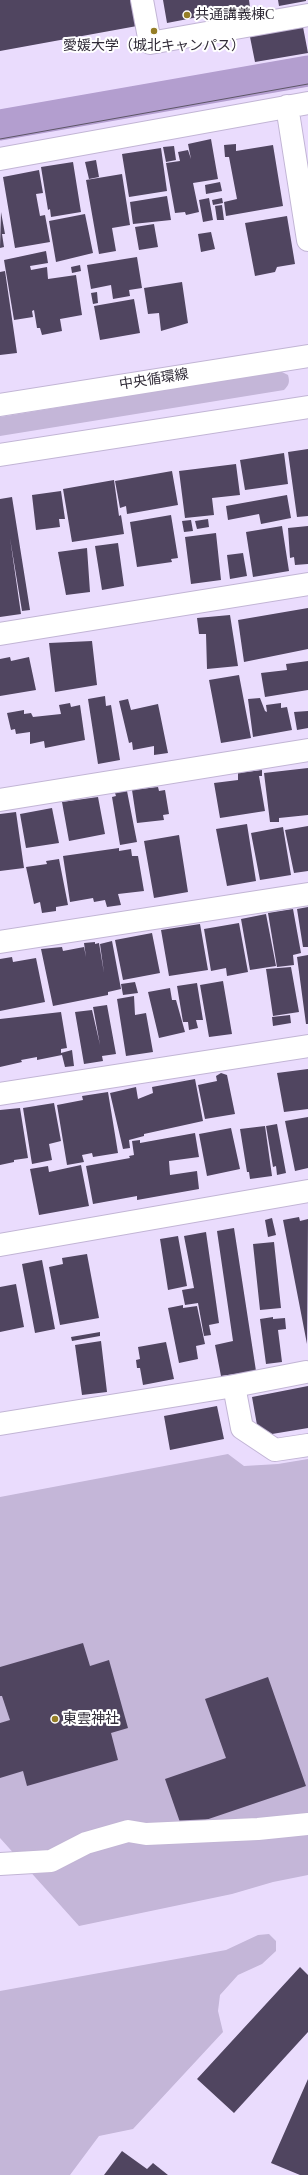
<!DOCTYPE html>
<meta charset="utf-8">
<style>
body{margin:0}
canvas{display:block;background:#eadcfd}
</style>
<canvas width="308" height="2175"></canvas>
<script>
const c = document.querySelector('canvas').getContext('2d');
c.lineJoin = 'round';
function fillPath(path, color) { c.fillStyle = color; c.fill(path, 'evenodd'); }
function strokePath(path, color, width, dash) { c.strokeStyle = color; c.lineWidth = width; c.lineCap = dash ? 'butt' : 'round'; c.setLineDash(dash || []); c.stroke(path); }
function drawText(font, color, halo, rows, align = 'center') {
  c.font = font + ' "Times New Roman","Noto Sans JP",serif'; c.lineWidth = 4; c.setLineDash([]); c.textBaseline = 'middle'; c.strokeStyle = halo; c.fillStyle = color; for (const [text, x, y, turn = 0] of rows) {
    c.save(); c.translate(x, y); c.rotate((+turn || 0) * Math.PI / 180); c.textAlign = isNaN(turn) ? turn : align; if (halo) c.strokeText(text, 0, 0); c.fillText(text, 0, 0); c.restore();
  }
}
fillPath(new Path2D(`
 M280,371L288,375C290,382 289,385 284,390L0,436V417Z
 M228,1454L244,1466L278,1464L308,1459V1875L273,1882L232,1894L79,1926L0,1838V1497Z
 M269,1934L276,1941V1951L262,1964L238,1975L220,1995L218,2011L223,2032L133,2129L99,2136L70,2175H0V1991L226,1950L258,1935Z`), '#c4b6d8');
strokePath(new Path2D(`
 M0,125L308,71`), '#b39ecf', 31);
fillPath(new Path2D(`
 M0,0H133L137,26L0,51Z
 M163,0H249L250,7L167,23Z
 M278,0H306V1L279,6Z
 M303,27L308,53L255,62L250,37Z
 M211,139L218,179L193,183L199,212L186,215L185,212L175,213L166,163L180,161L178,152L188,150L191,159L188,144Z
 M236,144V151L273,145L283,206L226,216L224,202L237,199L229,157H225L224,145Z
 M174,146L176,160L166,162L163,147Z
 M161,148L167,191L129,197L122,154Z
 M96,160L99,177L89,179L85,162Z
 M73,162L81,212L51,217L50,209L48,210L41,167Z
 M39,170L43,193L36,194L40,216L45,215L50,242L15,248L3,177Z
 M122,174L130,225L112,228L116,251L99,254L86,180Z
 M220,182L222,191L206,194L205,185Z
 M167,196L171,220L133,224L130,202Z
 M209,198L213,220L203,222L199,200Z
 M222,198L223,203L213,205L212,200Z
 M222,205L224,220H217L215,206Z
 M1,212L5,234H2L4,247L0,248Z
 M85,214L93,253L56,262L49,221Z
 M287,216L295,264L277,267L275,272L255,276L245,223Z
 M154,224L158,247L139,250L135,227Z
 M211,232L215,249L201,252L198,234Z
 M46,251L48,263L30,266L31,270L47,267L48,279L76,275L82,315L60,319L62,331L42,335L40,328H37L34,310L32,311L33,317L14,320L4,260Z
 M137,257L142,288L129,290L130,296L113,299L111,285L91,289L87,265Z
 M80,265L81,271L72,273L71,267Z
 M5,271L17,353L0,355V272Z
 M182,282L188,323L161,331L159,313L148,314L144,288Z
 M97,292L98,303L93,304L91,293Z
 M134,299L140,333L100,340L94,306Z
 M308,449V516L297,517L288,452Z
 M284,453L288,484L245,490L240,460Z
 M236,464L240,495L212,498L214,515L185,518L179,471Z
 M172,471L178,505L127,514L126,506L120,508L115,481Z
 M114,480L119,516L121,515L124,534L72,542L63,489Z
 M61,491L65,519H59L60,527L36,530L32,495Z
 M287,495L291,518L261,524L259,514L228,520L226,506Z
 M12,497L30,610L22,611L10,538L21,614L0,617V499Z
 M171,515L178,558L171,559L172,562L137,567L130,522Z
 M208,519L209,527L197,529L195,521Z
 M191,520L193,531L184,532L182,521Z
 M282,526L289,571L253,577L246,532Z
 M308,526V564L295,565L294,557L290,558L288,528Z
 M216,533L221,580L191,584L185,537Z
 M118,543L124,586L102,590L95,546Z
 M87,548L90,592L66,595L58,552Z
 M243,553L247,576L230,579L227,555Z
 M308,608V649L244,662L238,620Z
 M230,615L238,666L207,669L206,634H199L197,618Z
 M92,641L97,685L55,692L49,643Z
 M10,657L11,661L29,657L36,690L0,696V659Z
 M308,661V690L265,697L261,673L287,670L286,664Z
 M239,675L251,738L221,743L209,680Z
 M105,696L106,706L111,705L120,760L98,764L88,699Z
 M260,698L265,711L267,712L266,705L281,703V708L287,707L292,730L253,737L248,699Z
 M128,699L131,710L158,704L168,753L154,755V746L133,750L132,742L129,743L119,701Z
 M70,703L71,707L80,705L85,740L45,748L44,741L30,744V732L16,734L15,729L11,730L7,713L24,710V714L31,713L33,717L61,714L59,705Z
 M308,711V728L297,730L294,712Z
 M308,768V815L279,818V822H270L264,773Z
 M262,770V776H259L265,811L220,818L214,783L238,780V773Z
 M158,787L159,791L165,790L169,814L163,815L164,820L137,823L132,790Z
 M127,791L137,842L120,845L112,797L116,796L115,793Z
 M98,797L105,834L69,841L62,802Z
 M52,808L59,843L26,848L20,814Z
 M16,812L24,868L0,871V814Z
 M247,824L256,881L227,886L216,829Z
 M308,826V871L294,873L285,830Z
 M283,827L291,875L260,880L251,833Z
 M179,835L188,892L154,898L144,841Z
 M119,848V851L131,849L132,856H138L144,891L118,894L121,905L107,907L105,900L94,902L93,898L70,902L63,856Z
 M59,859L68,905L56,907V911L42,913L40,902L34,904L26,867L47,864L46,861Z
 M308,907V947H303L297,909Z
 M293,909L301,953L293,955L294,965L277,967L268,913Z
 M266,914L276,966L250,970L241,919Z
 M239,923L248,972L227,976L226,968L211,971L204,929Z
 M200,924L208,970L169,976L161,930Z
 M152,933L160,973L123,980L115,940Z
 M112,941L121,989L108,992V995L53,1006L41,949L62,947L63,951L84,947L86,957L84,943L95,942V944L99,943L104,973L100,944Z
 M308,955V1024H306L297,957Z
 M12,957L13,962L36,958L45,1002L0,1011V959Z
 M291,967L299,1012L273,1016L266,969Z
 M223,981L232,1034L209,1037L200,985Z
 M135,982L138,993L123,995L121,984Z
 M197,983L203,1020H196L198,1028L189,1030L188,1022H183L177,986Z
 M170,988L172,1000H176L185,1032L159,1038L148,992Z
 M134,996L135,1015L146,1013L153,1052L126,1056L117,999Z
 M107,1005L116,1054L102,1056L103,1061L84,1064L75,1012L92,1010L100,1045L93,1007Z
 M61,1012L67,1048L61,1049V1053L72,1050L74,1066L65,1067L62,1055L37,1060V1057L21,1060L22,1062L0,1067V1019Z
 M290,1015L291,1023L273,1026L272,1017Z
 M308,1069V1109L284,1112L277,1073Z
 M221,1073L227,1075L235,1114L205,1119L198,1085L217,1081L216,1076Z
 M195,1079L203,1121L144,1134V1136L129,1140L130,1148L123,1149L110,1093L136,1087L138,1099L153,1093L152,1087Z
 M108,1092L118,1153L93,1157L92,1153L82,1155L84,1162L67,1165L57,1105L83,1100L82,1096Z
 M54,1103L61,1141L49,1144L52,1160L32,1164L23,1108Z
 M20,1108L28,1158L14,1160V1162L0,1165V1110Z
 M308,1117V1168L295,1171L285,1121Z
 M277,1124L286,1173L277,1175L276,1166L273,1167L266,1126Z
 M265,1126L272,1176L250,1179L249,1172H247L240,1129Z
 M231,1128L240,1169L207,1176L199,1134Z
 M195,1133L199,1157L169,1161L170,1175L197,1171L199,1189L137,1200V1196L93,1204L86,1166L130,1158L129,1156L134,1155L132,1141L140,1140V1143Z
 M81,1165L89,1206L39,1215L30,1169L48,1166L49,1172Z
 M299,1217L300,1221L308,1219L307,1344L283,1220Z
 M272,1218L276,1235L268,1237L265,1220Z
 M234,1228L256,1371L221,1376L215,1345L233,1341L217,1231Z
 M206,1232L219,1323L209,1325L211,1335L204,1336L198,1303L185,1305L182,1290L194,1288L184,1236Z
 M178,1236L187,1286L168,1290L160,1239Z
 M274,1242L281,1308L260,1310L253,1244Z
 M87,1254L99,1318L60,1325L49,1267L63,1264L62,1258Z
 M42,1260L55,1329L35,1333L22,1264Z
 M16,1284L24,1327L0,1332V1287Z
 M183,1305V1308L197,1306L205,1344L196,1346L198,1359L179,1363L168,1308Z
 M273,1317V1319L285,1318L286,1329L278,1330L282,1362L266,1364L260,1319Z
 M100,1332V1336L72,1341L71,1337Z
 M101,1341L107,1392L82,1395L75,1345Z
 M166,1342L174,1379L143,1385L140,1368H137L136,1360L140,1359L138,1347Z
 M308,1386V1428L272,1434L257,1425L252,1397Z
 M217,1406L224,1439L170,1450L164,1416Z
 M83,1643L90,1666L109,1660L128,1728L111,1733L118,1760L27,1786L23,1771L0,1778V1723L10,1720L2,1696H0V1667Z
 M268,1677L306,1786L182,1828L165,1779L226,1758L205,1699Z
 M300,1967L308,1975V2032L234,2113L197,2079Z
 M308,2079V2175H300L271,2163Z
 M122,2151L147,2169L153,2163L168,2175H104Z`), '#504560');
const minor = new Path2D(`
 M142,0L150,43L308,15
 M287,106L308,240
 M0,159L308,103
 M0,405L308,356
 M0,455L308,407
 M0,634L308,584
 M0,800L308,750
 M0,942L308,894
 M0,1094L308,1046
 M0,1245L308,1191
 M234,1386L306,1372
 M0,1424L234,1386L242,1428L275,1450L308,1445
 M0,1864L51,1861L86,1843L128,1831L146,1834L258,1829L308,1824`);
strokePath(minor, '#c2b5d5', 24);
strokePath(minor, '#fff', 22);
strokePath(new Path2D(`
 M0,139L308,84`), '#5d5667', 1);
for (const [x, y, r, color] of [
 [187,15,4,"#957e26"],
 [154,31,4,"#957e26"],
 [55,1719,4,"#957e26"]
]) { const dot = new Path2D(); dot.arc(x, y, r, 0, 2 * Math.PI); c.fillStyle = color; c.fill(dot); strokePath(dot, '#fff', 1.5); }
drawText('14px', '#302b37', '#fff', [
 ["共通講義棟C",195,15],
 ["愛媛大学（城北キャンパス）",154,46,"center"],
 ["東雲神社",63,1719]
], 'left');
drawText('14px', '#302b37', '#fff', [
 ["中央循環線",154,380,-9]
]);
</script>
